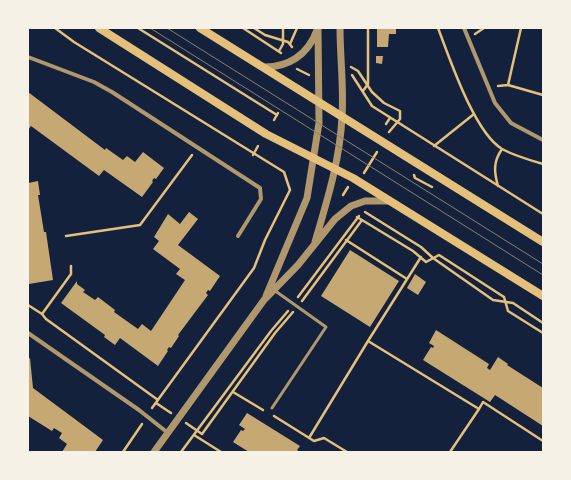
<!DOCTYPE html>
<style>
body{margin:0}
#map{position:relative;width:571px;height:480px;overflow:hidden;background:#14213d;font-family:Cabin,sans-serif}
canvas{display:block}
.frame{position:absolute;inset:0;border:29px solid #f6f1e7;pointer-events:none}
</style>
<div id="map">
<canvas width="571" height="480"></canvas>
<div class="frame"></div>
</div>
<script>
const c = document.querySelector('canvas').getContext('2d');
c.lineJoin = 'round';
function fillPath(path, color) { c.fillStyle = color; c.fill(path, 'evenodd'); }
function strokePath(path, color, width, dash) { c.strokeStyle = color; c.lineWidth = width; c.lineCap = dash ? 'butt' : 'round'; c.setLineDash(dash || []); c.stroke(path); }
fillPath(new Path2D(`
 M377,28H396V34H389L388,47H377Z
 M376,56H383L382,64L376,63Z
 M28,92L105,150L106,148L123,160L127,156L135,162L143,152L164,168L156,179L154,178L152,181L153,182L142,197L104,170L99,176L31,126L28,130Z
 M38,181L40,195H38L44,232H46L53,280L29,284L28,183Z
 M189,212L198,219L178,245L220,276L210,291L208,290L206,293L208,295L178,335L179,336L171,348L169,347L167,350L168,351L158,366L120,338L115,345L104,337L105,335L61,303L77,281V284L85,290L83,292L95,300L98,297L115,310L114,312L138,329L142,324L151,331L185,280L176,274L180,269L153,249L159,241L154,237L168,214L180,224Z
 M350,250L399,281L370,327L321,296Z
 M415,274L426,282L418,295L407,288Z
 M436,330L489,364L487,368L490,370L498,357L508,364L507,365L543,388V426L495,395L490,402L423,360L431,347L433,348L434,346L429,343Z
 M30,358L33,388L103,440L95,452H62L67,444L59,438L62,433L54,428L52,431L28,416V359Z
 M247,413L300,446L297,450L300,452H249L233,442L241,430L243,431L245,429L239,425Z`), '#c6a872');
strokePath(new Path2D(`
 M55,28L74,42L284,172L290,190L265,240L254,268L152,408
 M138,28L277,115
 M243,28L281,53
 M254,28L265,35L288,42L292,47
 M438,28C450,59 474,132 502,149C515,156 529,160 543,164
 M475,34L484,28
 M290,44L297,28
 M279,51L283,44V28
 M351,67L358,71L372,92L384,103L400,111V119L389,132
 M297,69L309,75
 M352,75L372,106L543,214
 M508,85L521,28
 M498,86L508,85L543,95
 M363,91L368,84V28
 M274,120L278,113
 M386,124L390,118
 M434,146L474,114
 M253,155L258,146
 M364,173L377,152
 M414,175L415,178L432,187
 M498,186C494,172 493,162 502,149
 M343,195L348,187
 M365,212L421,247L433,258L493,300L513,303L543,323
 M357,217L413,251L426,262L439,255L504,297L508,311L543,333
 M66,236L140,225L192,155
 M346,240L407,279
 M421,257L368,341L479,409L483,402L543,441
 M298,297L359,216
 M302,301L362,220
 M28,305L42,314L71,274V266
 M42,314L46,319L158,400
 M233,392L263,410
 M156,403L171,413
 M274,416L314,441L324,438L347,452
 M186,423L202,434L275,333L293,312
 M194,435L221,452
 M309,438L368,341
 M123,452L142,424
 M181,452L271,331L288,311
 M450,452L479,409`), '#e5c07b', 2.5);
strokePath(new Path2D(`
 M272,408L326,327L274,290`), '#b1986c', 3);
strokePath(new Path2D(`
 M464,28L495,103L511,123L543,140
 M28,57L94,82L112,92L260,188L261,199L238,236
 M28,333L139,410L168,433`), '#b1986c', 4);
strokePath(new Path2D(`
 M262,67C288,68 308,55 317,30
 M315,242C327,201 340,160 342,117C344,88 340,57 340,28
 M266,296L307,198L319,123L318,28
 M154,452L264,300L298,265L335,219L351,206L365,201H390`), '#b1986c', 7);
strokePath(new Path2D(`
 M99,28L266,134L353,178L543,296
 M200,28L543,242`), '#e5c07b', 8);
strokePath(new Path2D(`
 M150,28L543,275
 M167,28L543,264`), '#918062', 1);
</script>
